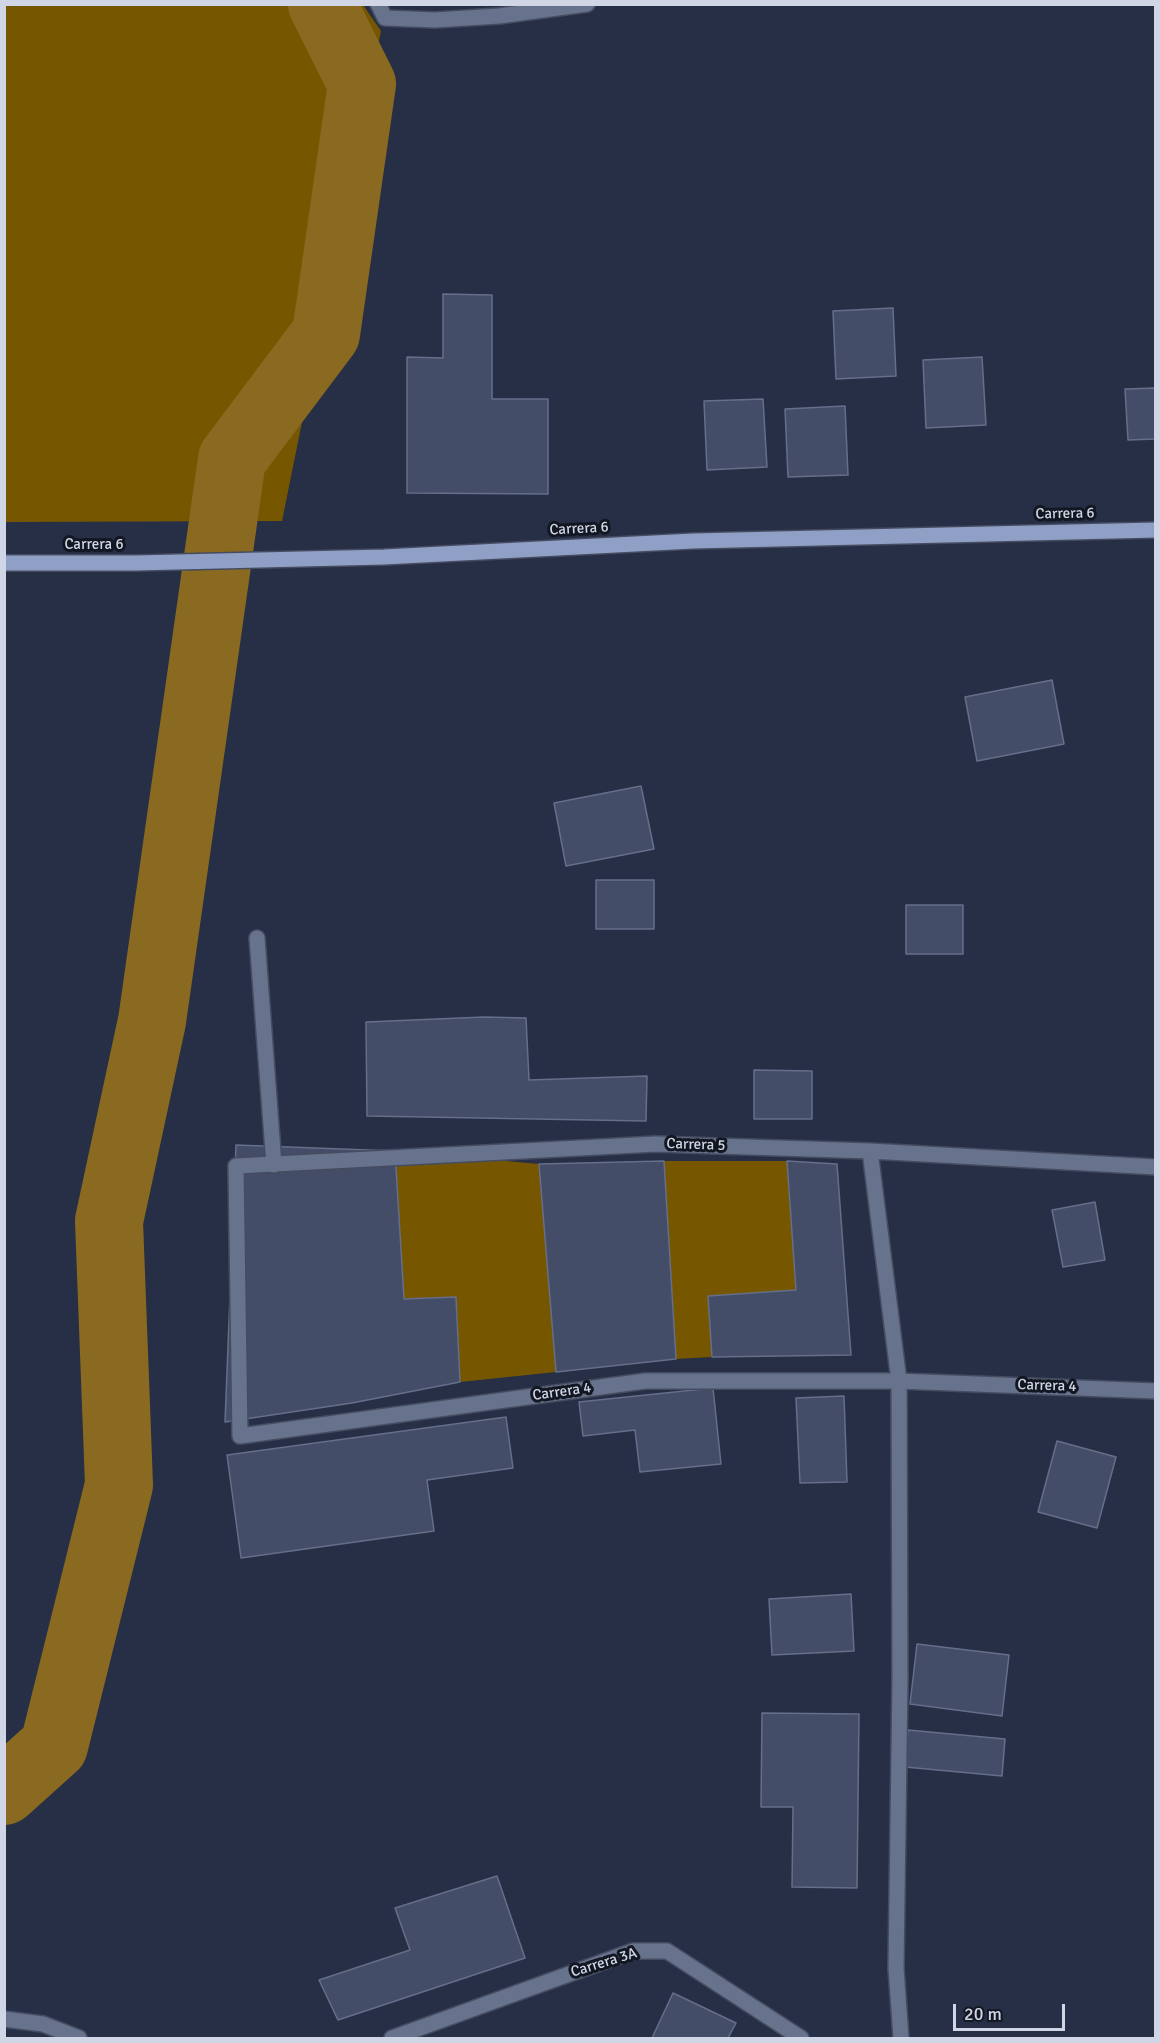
<!DOCTYPE html>
<style>
body{margin:0}
#map{position:relative;width:1160px;height:2043px;overflow:hidden;background:#262f46;font-family:Signika,sans-serif}
canvas{display:block}
.frame{position:absolute;inset:0;border:6px solid #d0d6e6;pointer-events:none}
.scale{position:absolute;left:953px;top:2004px;width:112px;height:27px;box-sizing:border-box;border:3px solid #d0d6e6;border-top:0;padding-left:8px;font-size:18px;line-height:21px;white-space:nowrap;color:#d0d6e6;-webkit-text-stroke:4px #131722;paint-order:stroke}
</style>
<div id="map">
<canvas width="1160" height="2043"></canvas>
<div class="frame"></div>
<div class="scale">20 m</div>
</div>
<script>
const c = document.querySelector('canvas').getContext('2d');
c.lineJoin = 'round';
function fillPath(path, color) { c.fillStyle = color; c.fill(path, 'evenodd'); }
function strokePath(path, color, width, dash) { c.strokeStyle = color; c.lineWidth = width; c.lineCap = dash ? 'butt' : 'round'; c.setLineDash(dash || []); c.stroke(path); }
function drawText(font, color, halo, rows, align = 'center') {
  c.font = font + ' Signika,sans-serif'; c.lineWidth = 6; c.setLineDash([]); c.textBaseline = 'middle'; c.strokeStyle = halo; c.fillStyle = color; for (const [text, x, y, turn = 0] of rows) {
    c.save(); c.translate(x, y); c.rotate((+turn || 0) * Math.PI / 180); c.textAlign = isNaN(turn) ? turn : align; if (halo) c.strokeText(text, 0, 0); c.fillText(text, 0, 0); c.restore();
  }
}
fillPath(new Path2D(`
 M4,5H363L381,31L282,521L5,522Z
 M395,1151L539,1164L556,1372L460,1382L456,1297L404,1299Z
 M664,1161H787L796,1290L708,1296L712,1357L676,1359Z`), '#765700');
strokePath(new Path2D(`
 M4,1791L54,1746L119,1485L109,1221L152,1021L232,459L326,334L362,84L322,4`), '#8a6a20', 68);
const building = new Path2D(`
 M443,294L492,295V399H548V494L407,493V357L443,358Z
 M893,308L896,376L836,379L833,311Z
 M982,357L986,425L926,428L923,360Z
 M1156,388V439L1128,440L1125,389Z
 M763,399L767,467L707,470L704,401Z
 M845,406L848,475L788,477L785,409Z
 M1052,680L1064,744L977,761L965,697Z
 M641,786L654,849L566,866L554,803Z
 M596,880H654V929H596Z
 M906,905H963V954H906Z
 M484,1017L526,1018L529,1080L647,1076L646,1121L367,1116L366,1022Z
 M754,1070L812,1071V1119H754Z
 M236,1145L395,1151L404,1299L456,1297L460,1382L352,1403L225,1422Z
 M664,1161L676,1359L556,1372L539,1164Z
 M787,1161L837,1164L851,1355L712,1357L708,1296L796,1290Z
 M1095,1202L1105,1260L1063,1267L1052,1210Z
 M713,1388L721,1464L640,1472L635,1430L583,1436L579,1402Z
 M844,1396L847,1482L800,1483L796,1398Z
 M506,1417L513,1468L427,1480L434,1531L241,1558L227,1455Z
 M1057,1441L1116,1457L1097,1528L1038,1512Z
 M851,1594L854,1651L772,1655L769,1599Z
 M917,1644L1009,1655L1002,1716L910,1704Z
 M762,1713L859,1714L857,1888L792,1887L793,1807H761Z
 M908,1730L1005,1739L1002,1776L905,1767Z
 M497,1876L525,1958L338,2020L319,1980L410,1950L395,1908Z
 M673,1993L736,2023L728,2038H652Z`);
fillPath(building, '#444d67');
strokePath(building, '#656f8a', 1.5);
const minor = new Path2D(`
 M378,4L385,18L435,20L499,16L587,4
 M257,938L274,1165
 M870,1151L899,1381L900,1679L896,1968L901,2038
 M1156,1167L870,1151L656,1144L236,1166L240,1436L645,1381H899L1156,1391
 M4,2019L43,2024L79,2038
 M392,2038L633,1951H667L801,2038`);
const primary = new Path2D(`
 M4,563H136L384,557L693,541L1156,530`);
strokePath(minor, '#454c60', 18);
strokePath(primary, '#454c60', 18);
strokePath(minor, '#67728d', 15);
strokePath(primary, '#909fc5', 15);
drawText('15px', '#d0d6e6', '#131722', [
 ["Carrera 6",1065,514,-1],
 ["Carrera 6",579,529,-3],
 ["Carrera 6",94,545],
 ["Carrera 5",696,1145,2],
 ["Carrera 4",1047,1386,2],
 ["Carrera 4",562,1392,-8],
 ["Carrera 3A",604,1963,-17]
]);
</script>
